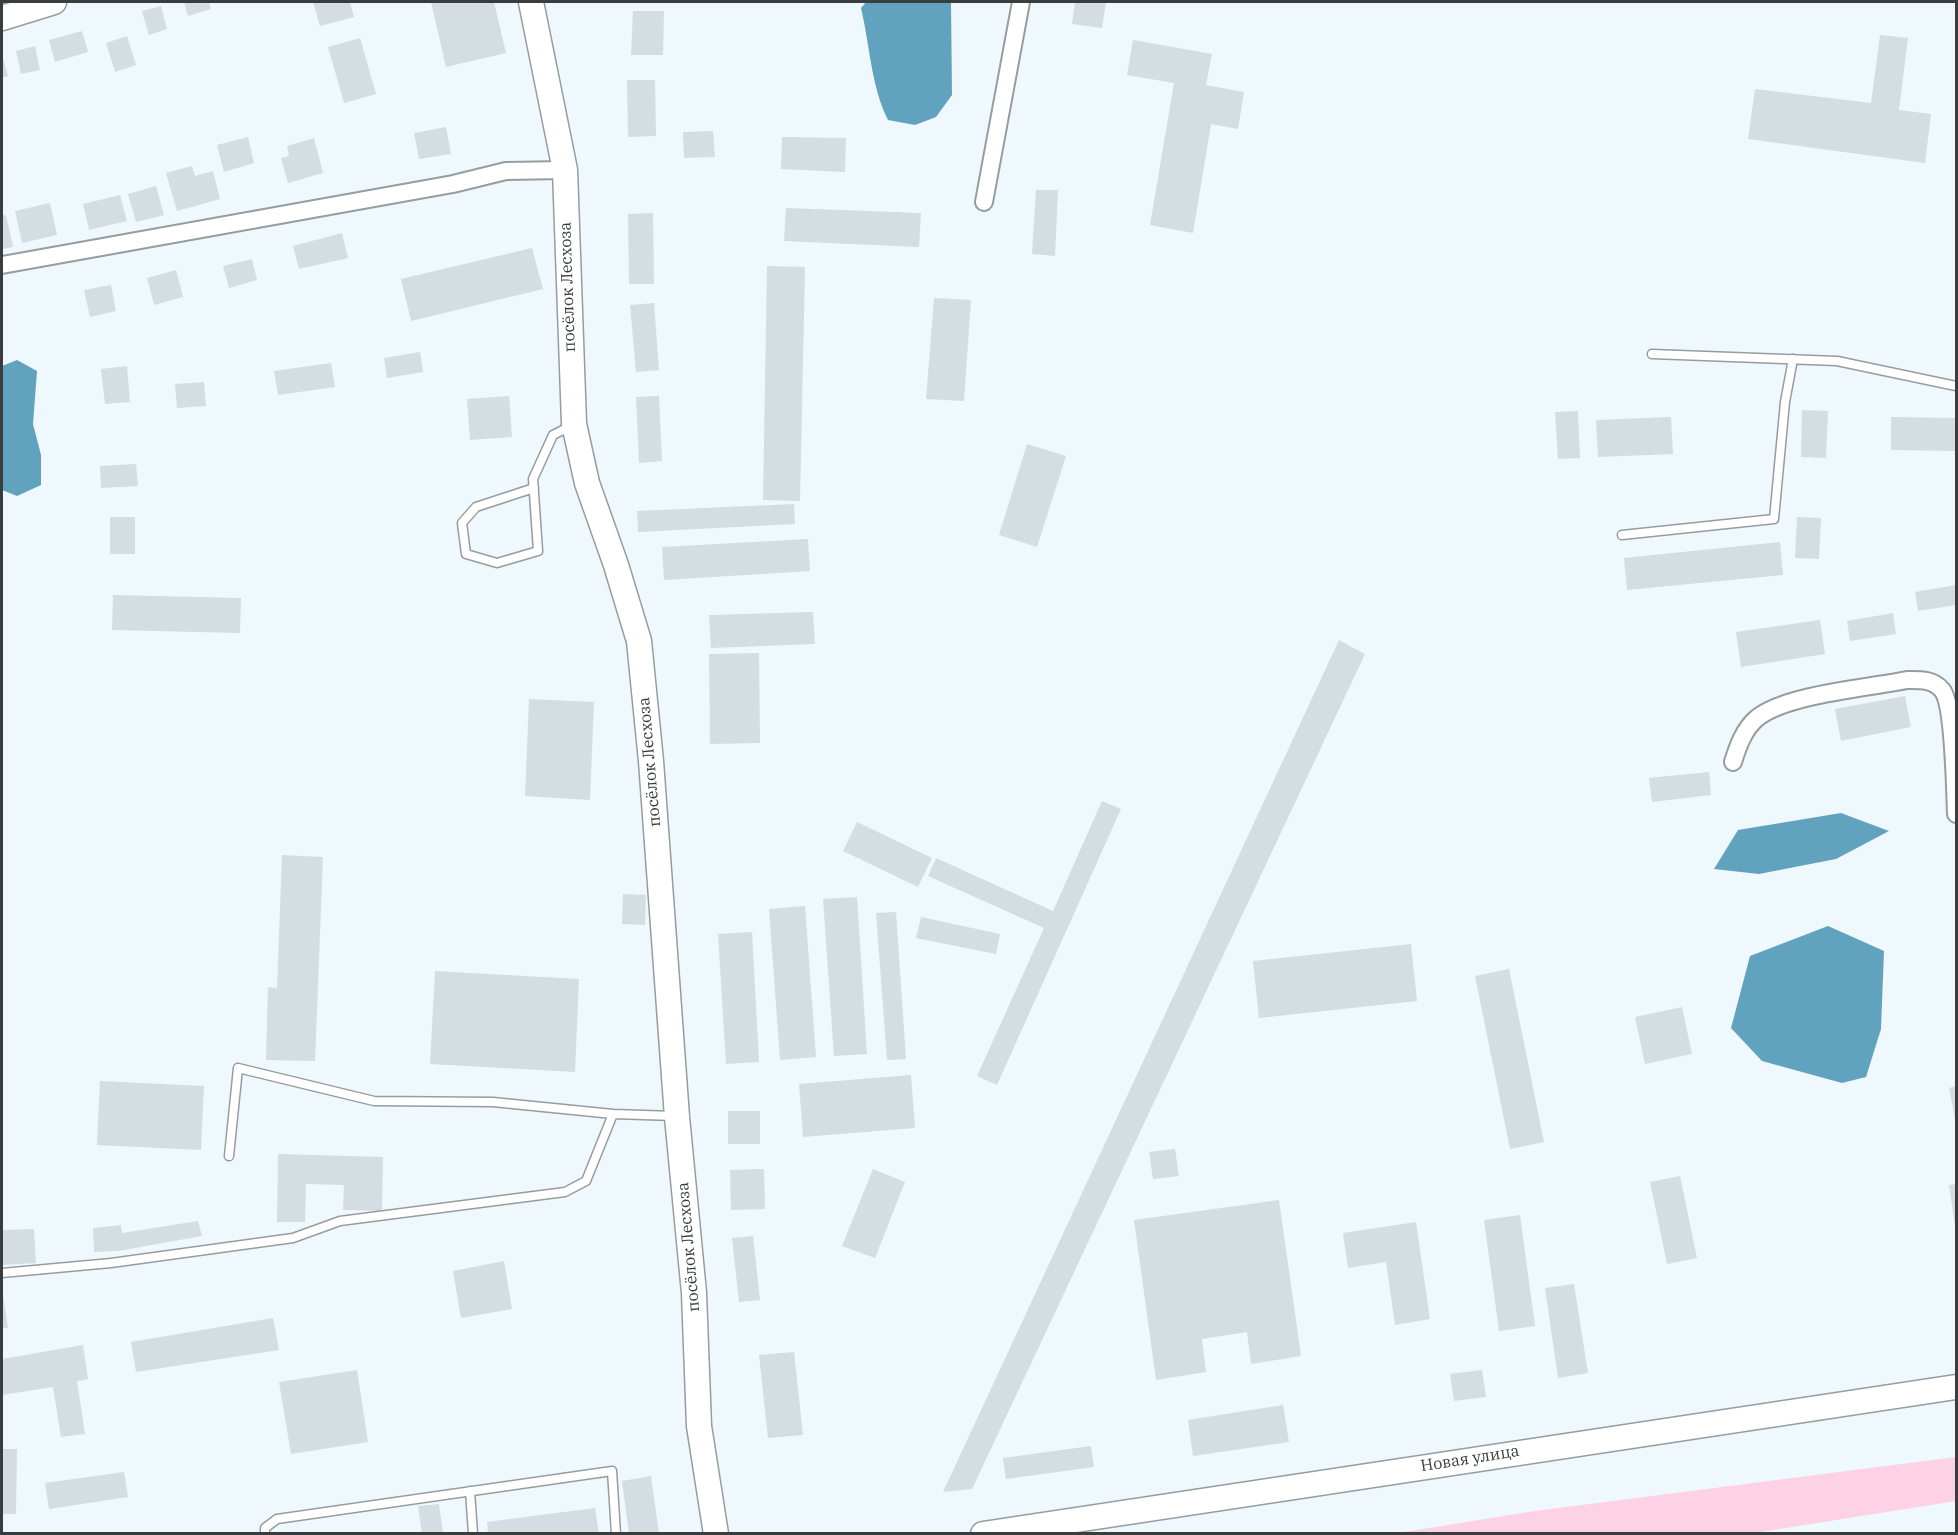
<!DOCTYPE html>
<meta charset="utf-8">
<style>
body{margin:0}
#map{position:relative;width:1958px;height:1535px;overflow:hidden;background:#eff8fc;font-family:"IBM Plex Serif",serif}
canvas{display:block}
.frame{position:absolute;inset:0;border:3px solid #393d3e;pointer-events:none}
</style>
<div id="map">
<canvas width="1958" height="1535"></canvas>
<div class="frame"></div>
</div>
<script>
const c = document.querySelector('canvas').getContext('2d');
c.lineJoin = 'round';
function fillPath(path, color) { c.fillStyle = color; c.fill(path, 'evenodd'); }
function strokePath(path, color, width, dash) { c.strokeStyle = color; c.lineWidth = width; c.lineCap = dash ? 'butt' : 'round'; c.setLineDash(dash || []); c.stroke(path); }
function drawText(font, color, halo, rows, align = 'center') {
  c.font = font + ' "IBM Plex Serif",serif'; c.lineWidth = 6; c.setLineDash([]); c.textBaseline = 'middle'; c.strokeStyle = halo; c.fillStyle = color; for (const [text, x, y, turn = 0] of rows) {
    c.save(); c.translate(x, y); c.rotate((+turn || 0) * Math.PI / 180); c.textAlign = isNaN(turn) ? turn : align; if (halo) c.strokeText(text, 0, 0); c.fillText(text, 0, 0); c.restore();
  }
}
fillPath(new Path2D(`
 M1956,1457V1501L1754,1533H1398L1535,1511Z`), '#fcd2e4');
fillPath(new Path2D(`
 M866,2H951L952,95L936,117L915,125L888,120C871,86 870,46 861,8Z
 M17,360L37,371L33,424L41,455V485L17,496L2,490V366Z
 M1841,813L1889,831L1836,859L1759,874L1714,869L1738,830Z
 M1828,926L1884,951L1881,1029L1866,1077L1842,1083L1762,1061L1731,1028L1750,956Z`), '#61a3be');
fillPath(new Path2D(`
 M184,2H209L211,9L188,16Z
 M313,2H350L354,17L320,26Z
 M431,2H494L506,53L446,67Z
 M1075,2H1106L1102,28L1072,24Z
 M161,6L167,29L149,35L142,11Z
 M633,11H664L663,55H631Z
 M82,31L88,52L55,62L49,40Z
 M1880,35L1908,38L1899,110L1931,114L1925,163L1748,139L1755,89L1871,103Z
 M127,36L136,65L115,72L106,43Z
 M360,38L376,94L344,103L328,47Z
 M1133,40L1212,54L1206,85L1244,92L1238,129L1211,124L1193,233L1150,225L1174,83L1127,75Z
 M35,46L40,70L21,74L16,51Z
 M2,55L8,76L2,78Z
 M627,80H655L656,136L628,137Z
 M446,127L451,154L419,159L414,133Z
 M713,131L715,157L684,158L683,132Z
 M248,137L254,163L224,172L217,145Z
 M782,137L846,138L845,172L781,169Z
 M314,138L323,173L288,183L281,158L289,156L287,146Z
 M192,166L195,176L213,171L220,199L177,211L166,173Z
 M156,186L164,215L136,222L128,194Z
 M1036,190H1058L1055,256L1032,254Z
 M120,195L127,221L89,230L83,204Z
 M50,203L57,235L22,243L15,211Z
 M786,208L921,213L919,247L784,241Z
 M653,213L654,284H629L628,214Z
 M6,215L13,247L2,249V216Z
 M342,233L348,258L299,269L293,246Z
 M532,248L543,289L411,321L401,279Z
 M252,259L257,280L229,288L223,266Z
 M767,266L805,267L800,501L763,500Z
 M176,270L183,297L154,305L147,278Z
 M111,285L116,311L90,317L84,290Z
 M934,298L971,300L964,401L926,399Z
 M654,303L659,370L636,372L630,305Z
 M420,352L423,372L387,378L384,358Z
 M331,363L335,387L278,395L274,371Z
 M127,366L130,402L105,404L101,369Z
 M204,382L206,406L177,408L175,384Z
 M509,396L512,437L470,440L467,399Z
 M659,396L662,461L639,463L636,397Z
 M1802,410L1828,411L1826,458L1801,457Z
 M1578,411L1580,458L1558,459L1555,412Z
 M1671,417L1673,454L1598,457L1596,420Z
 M1891,417L1956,418V451L1891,450Z
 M1027,444L1066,456L1037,547L999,535Z
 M136,464L138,486L101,488L100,466Z
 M794,504L795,524L638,532L637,511Z
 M110,517H135V554H110Z
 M1797,517L1821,518L1819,559L1795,558Z
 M808,539L810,571L664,580L662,547Z
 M1780,542L1783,575L1627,590L1624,558Z
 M1956,585V605L1918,611L1915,592Z
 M113,595L241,598L240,633L112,630Z
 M813,612L815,644L711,648L709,615Z
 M1893,613L1896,634L1850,641L1847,621Z
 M1820,620L1825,654L1741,667L1736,632Z
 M1339,640L1365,654L972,1489L943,1492Z
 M759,653L760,743L710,744L709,654Z
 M1905,696L1911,727L1841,741L1835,709Z
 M529,699L594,702L590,800L525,796Z
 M1709,772L1711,795L1652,802L1649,778Z
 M1102,801L1121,809L997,1085L977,1076L1044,928L928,876L936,858L1053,911Z
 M857,822L932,858L918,887L843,851Z
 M282,855L323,857L315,1061L266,1060L268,987L277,988Z
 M623,894L646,895L645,925L622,924Z
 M857,897L867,1054L834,1056L823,899Z
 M805,906L816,1057L780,1060L769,909Z
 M896,912L906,1059L887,1060L876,913Z
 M921,917L1000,934L996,954L916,938Z
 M752,932L759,1062L726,1064L718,934Z
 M1411,944L1417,1001L1259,1018L1253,961Z
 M1509,969L1544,1142L1510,1149L1475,976Z
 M435,971L579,979L575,1072L430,1064Z
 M1682,1007L1692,1054L1645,1064L1635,1017Z
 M911,1075L915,1128L803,1137L799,1084Z
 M100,1081L204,1086L201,1150L97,1145Z
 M1956,1086V1119H1955L1949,1088Z
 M728,1111H760V1144H728Z
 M1175,1149L1179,1176L1153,1179L1149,1152Z
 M278,1154L383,1157L382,1211L343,1210L344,1185L306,1184L305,1222H277Z
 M764,1169L765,1209L731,1210L730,1170Z
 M873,1169L905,1182L875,1258L842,1246Z
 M1680,1176L1697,1258L1667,1264L1650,1182Z
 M1956,1184V1225L1955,1226L1949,1185Z
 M1279,1200L1301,1356L1251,1364L1247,1332L1202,1339L1206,1372L1156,1380L1134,1220Z
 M1520,1215L1535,1326L1499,1331L1484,1220Z
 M198,1221L202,1236L118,1251L94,1252L93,1228L121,1225L122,1233Z
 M1416,1222L1430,1319L1395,1325L1386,1262L1348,1268L1343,1233Z
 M34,1229L36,1263L2,1265V1230Z
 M753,1236L760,1300L739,1302L732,1238Z
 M504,1261L512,1309L461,1318L453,1271Z
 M1574,1284L1588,1373L1558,1378L1545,1288Z
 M2,1289L8,1328H2Z
 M273,1318L279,1350L136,1372L131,1342Z
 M83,1345L88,1379L77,1381L85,1434L61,1437L53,1387L2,1395V1359Z
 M794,1352L803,1435L768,1438L759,1355Z
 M357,1370L368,1442L291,1454L279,1382Z
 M1482,1370L1486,1397L1454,1401L1450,1374Z
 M1283,1405L1289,1442L1193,1456L1188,1420Z
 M1091,1446L1094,1467L1006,1479L1003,1458Z
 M2,1449H17L16,1514H2Z
 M124,1472L128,1497L49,1509L45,1483Z
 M651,1476L659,1534H629L622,1481Z
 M439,1504L443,1534H422L418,1506Z
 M595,1508L599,1534H488L487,1522Z`), '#d4dde1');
const lane = new Path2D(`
 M1652,354L1837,361L1956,386
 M534,488L476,507L462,523L466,554L497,563L538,551L533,479L553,435L571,426
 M1622,535L1774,519L1785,402L1793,359
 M229,1156L238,1068L374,1101L493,1102L613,1114
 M2,1273L111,1263L293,1238L340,1221L565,1192L586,1181L613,1114L674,1116
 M470,1491L473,1534
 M265,1534V1528L277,1519L612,1471L616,1534`);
const street = new Path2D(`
 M984,202L1021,2
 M2,265L453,184L506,171L565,170
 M1733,762C1738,746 1744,729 1757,718C1787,694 1868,688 1907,680C1920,680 1933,679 1942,690C1954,704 1955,791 1956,814`);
const secondary = new Path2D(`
 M531,2L565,170L574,424L587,483L616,565L639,641L651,761L677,1117L694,1293L699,1426L716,1534
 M2,18L54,2
 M983,1534L1956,1387`);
strokePath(lane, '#959da1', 11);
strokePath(street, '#959da1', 20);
strokePath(secondary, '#959da1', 27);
strokePath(lane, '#fff', 8);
strokePath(street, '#fff', 16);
strokePath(secondary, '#fff', 24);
drawText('16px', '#393d3e', '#fff', [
 ["посёлок Лесхоза",568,287,-92],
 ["посёлок Лесхоза",650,762,-95],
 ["посёлок Лесхоза",689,1247,-95],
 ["Новая улица",1470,1459,-9]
]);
</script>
